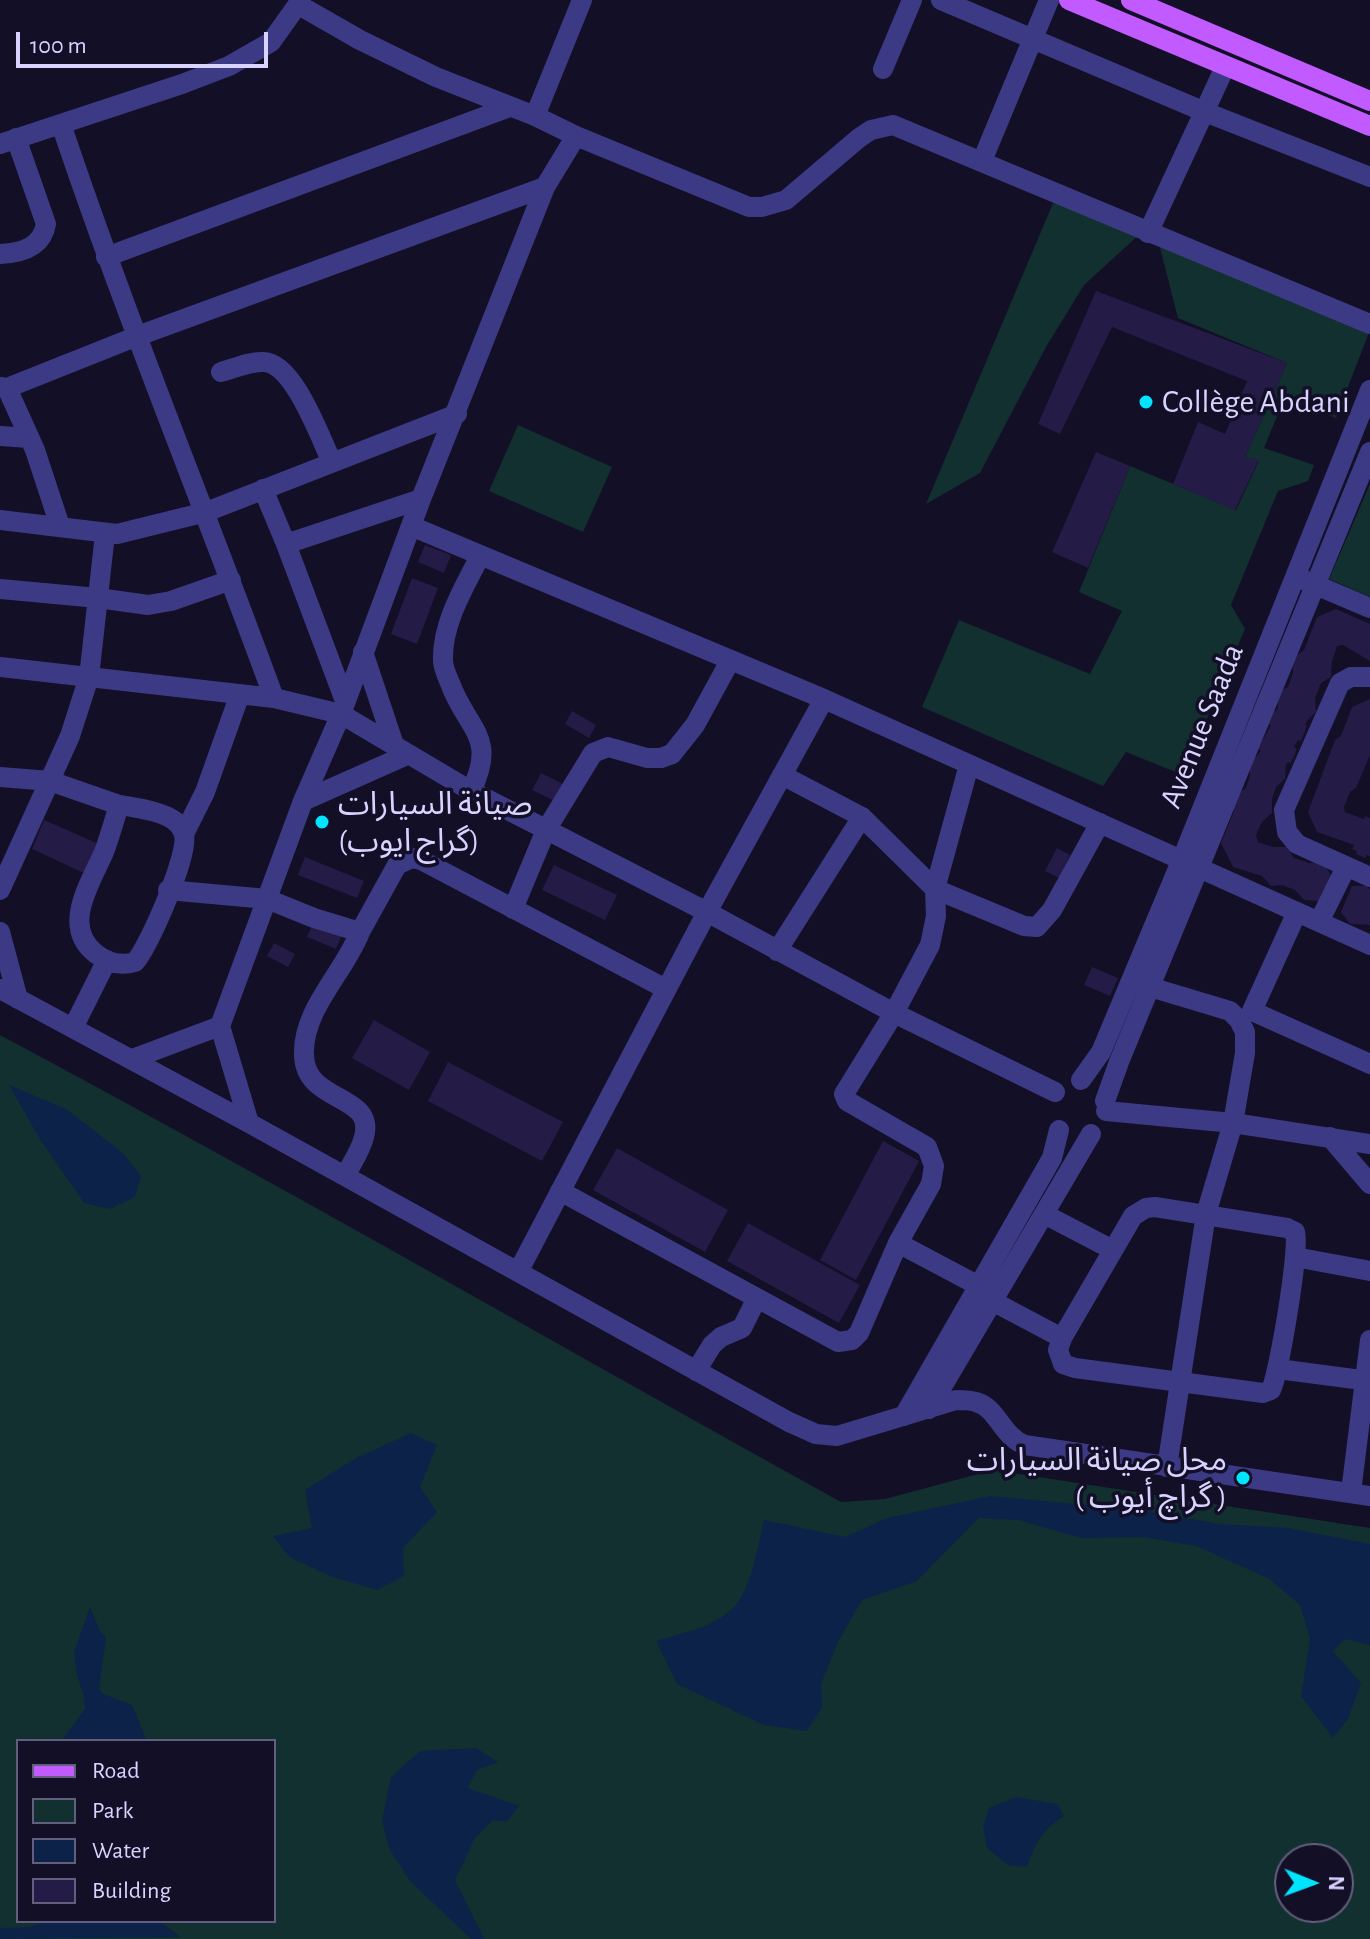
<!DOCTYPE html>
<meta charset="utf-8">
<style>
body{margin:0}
#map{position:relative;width:1370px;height:1939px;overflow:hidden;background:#130f26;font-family:"Alegreya Sans",sans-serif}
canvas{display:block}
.legend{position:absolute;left:16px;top:1739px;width:260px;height:184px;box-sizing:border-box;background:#130f26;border:2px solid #625e7d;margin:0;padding:10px 14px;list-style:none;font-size:24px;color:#d9d4ff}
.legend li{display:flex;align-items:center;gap:16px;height:40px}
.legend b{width:40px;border:2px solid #625e7d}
.north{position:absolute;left:1274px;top:1843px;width:80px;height:80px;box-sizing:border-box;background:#130f26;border:2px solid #625e7d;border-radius:50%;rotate:91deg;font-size:22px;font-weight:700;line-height:32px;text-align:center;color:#d9d4ff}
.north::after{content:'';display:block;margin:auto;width:28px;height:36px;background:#00e5ff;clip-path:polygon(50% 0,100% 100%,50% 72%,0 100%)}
.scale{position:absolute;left:16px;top:32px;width:252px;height:36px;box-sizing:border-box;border:4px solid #d9d4ff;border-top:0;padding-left:10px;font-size:24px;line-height:28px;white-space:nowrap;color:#d9d4ff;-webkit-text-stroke:6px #130f26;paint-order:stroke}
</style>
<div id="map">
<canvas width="1370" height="1939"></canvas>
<ul class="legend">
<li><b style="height:10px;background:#c25bff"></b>Road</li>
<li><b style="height:22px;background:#12302f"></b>Park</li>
<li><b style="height:22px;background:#0c2248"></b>Water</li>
<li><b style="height:22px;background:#241b47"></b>Building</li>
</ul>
<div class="north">N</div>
<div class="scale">100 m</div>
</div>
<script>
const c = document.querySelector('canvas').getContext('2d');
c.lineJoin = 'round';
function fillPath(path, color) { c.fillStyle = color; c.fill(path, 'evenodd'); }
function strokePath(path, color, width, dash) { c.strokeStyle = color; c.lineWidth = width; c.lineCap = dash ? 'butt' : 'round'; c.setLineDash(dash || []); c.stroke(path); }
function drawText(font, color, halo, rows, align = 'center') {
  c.font = font + ' "Alegreya Sans","Noto Sans Arabic",sans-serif'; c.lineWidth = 7; c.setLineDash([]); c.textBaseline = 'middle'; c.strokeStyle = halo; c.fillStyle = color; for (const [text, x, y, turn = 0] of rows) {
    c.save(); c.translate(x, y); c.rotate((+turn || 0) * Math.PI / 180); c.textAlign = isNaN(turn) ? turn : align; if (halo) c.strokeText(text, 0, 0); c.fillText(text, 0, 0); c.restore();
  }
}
fillPath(new Path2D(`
 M1056,196L1141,233L1084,285L1046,347L980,473L926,504Z
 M1159,244L1370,330L1336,418L1284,399L1264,448L1314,465L1308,481L1278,491L1231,605L1245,629L1183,775L1126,752L1103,786L922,707L959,620L1090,674L1122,611L1079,592L1130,466L1236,510L1259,461L1245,457L1287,363L1178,318Z
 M518,425L612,467L583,532L489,491Z
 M1370,484V597L1329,579Z
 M0,1035C283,1186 561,1347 841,1502L885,1499L993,1470L1370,1528V1939H0ZM18,1741H274V1921H18ZM1290,1859H1338V1907H1290Z`), '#12302f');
fillPath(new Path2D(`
 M9,1085L66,1109L123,1153L141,1176L135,1197L110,1209L84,1203L41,1141Z
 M411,1433L437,1445L420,1487L437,1512L403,1548L404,1576L377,1590L330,1576L289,1557L273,1536L312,1528L305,1490L354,1459Z
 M990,1496L1142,1510L1219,1524L1288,1528L1370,1544V1645L1345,1639L1333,1651L1361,1683L1348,1719L1333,1738L1301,1696L1310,1639L1300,1605L1268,1578L1196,1546L1143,1537L1081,1538L1018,1520L979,1518L917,1581L862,1600L838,1642L821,1684L822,1707L807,1731L764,1725L677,1684L656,1641C679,1634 714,1627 732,1609C751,1592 758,1545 764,1520L845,1537L887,1518Z
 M90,1607L100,1631L106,1638L99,1689L103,1694L132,1705L147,1741H61L85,1709L84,1696L77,1676L74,1652Z
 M476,1748L498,1762L477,1770L468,1788L519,1806L507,1821H492L475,1838L455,1880L484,1939H471L410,1881L390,1850L382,1821L391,1777L420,1751Z
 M1016,1797L1058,1804L1064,1816C1041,1831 1036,1842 1027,1867L1008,1865L987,1848L983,1826L989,1808Z
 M44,1921H159L181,1937L0,1939V1928L31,1927Z`), '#0c2248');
fillPath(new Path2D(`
 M1096,291L1287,363L1245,457L1259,460L1235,510L1173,484L1198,422L1225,434L1247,381L1112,327L1060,434L1038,424Z
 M1096,452L1130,466L1088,568L1052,552Z
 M425,545L451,555L444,573L418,562Z
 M412,578L438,588L417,644L391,634Z
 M1336,609L1370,624V661L1343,645L1337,646L1332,661L1331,677L1321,683L1315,698L1316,712L1307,721L1305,725L1307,726L1301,741L1298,740L1294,747L1297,749L1291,763L1288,762L1286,765L1285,779L1276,787L1272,799V813L1262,822L1256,835L1258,842L1273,847H1287L1294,858L1309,863L1322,862L1331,875L1319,901L1304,900L1295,890L1282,885L1271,886L1262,876L1233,867L1221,843L1234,811V796L1246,788L1250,776L1249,762L1259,754L1261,750L1258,749L1271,725L1267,724L1273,710L1276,711L1278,708V692L1288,687L1293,673L1292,659L1304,650L1317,617Z
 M1370,699V755L1356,788L1350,792L1344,807L1345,812L1364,819L1365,816L1370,818V856L1367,855L1365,858L1356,854L1357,851L1352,849L1354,845L1317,832L1308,812L1335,740L1341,736L1352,707Z
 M572,711L596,725L589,738L565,724Z
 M541,773L567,786L559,803L532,790Z
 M44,820L99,844L86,874L32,849Z
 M1057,848L1070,855L1059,878L1045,871Z
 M305,857L364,881L357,898L298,875Z
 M554,865L617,895L605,920L542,890Z
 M1352,886H1367L1370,889V925L1350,924L1341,912Z
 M313,923L342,935L336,949L307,937Z
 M274,943L295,954L288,967L267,956Z
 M1092,967L1118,978L1110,996L1084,985Z
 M374,1020L430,1052L409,1090L352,1058Z
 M448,1062L563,1122L542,1161L428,1101Z
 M883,1141L919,1161L856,1280L820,1260Z
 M617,1148L728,1210L705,1252L593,1190Z
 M748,1223L860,1285L839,1323L727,1261Z`), '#241b47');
strokePath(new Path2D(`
 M941,0L1205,112L1370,177
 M299,5L360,40L436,77L535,116L576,136L749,207H762L786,200L859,138L871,130L893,125L1370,324
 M883,69L912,0
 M535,116L582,0
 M61,124C126,318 204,506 274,698
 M0,144L182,84L229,66L271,42L301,0
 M982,161L1049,0
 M1148,233L1225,67
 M0,254C22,253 42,247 46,224L16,138
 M106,257L510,107
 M221,372C235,368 250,361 264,362C294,363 320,438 332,462
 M0,387L7,388L135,337L545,187
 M7,388L35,450L60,526
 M0,436L29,438
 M263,489L286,544L421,499
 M0,520L117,534L206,512L457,414
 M411,526L824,699L1370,945
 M286,544L345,701
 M1304,580L1370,608
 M0,589L98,598L148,605L171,601L231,580
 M363,652L394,745
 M0,667L274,698L341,714L421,499L545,187L576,136
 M1370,677H1351L1340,683L1284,810L1287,832L1297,844L1370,877
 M782,775L862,817
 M0,777L50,781L119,805C114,821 110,836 104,852C91,882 61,926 95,953C107,963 121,966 135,962C149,947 189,854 184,835C184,832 180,826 178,824C168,812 134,807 119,805
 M471,791C498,736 467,730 450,683C447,676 443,668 443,660C442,623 464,588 480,556
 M303,801L409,754
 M184,834L205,792L240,694
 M0,890L70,736L89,677L105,534
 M168,890L267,899L314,918L360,932C344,973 302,1010 304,1055C305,1104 376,1093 364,1137C361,1150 352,1163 345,1176
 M513,909L546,830L593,753L608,747L647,758H661L672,754L695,725L730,661
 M1297,912L1252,1011L1370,1064
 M1319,922L1346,867
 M0,932L18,999
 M360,932L397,865L412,858L421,860L666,989
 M777,951L862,817L935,889L1024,926L1037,927L1052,910L1100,823
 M1150,987L1230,1011L1239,1020L1245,1032V1053L1233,1123L1206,1214L1167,1467
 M0,989L249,1123L789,1422L816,1434L837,1436L956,1400C963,1400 970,1400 976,1402C998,1408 1001,1436 1025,1445L1370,1496
 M220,1026L303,801L341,714L471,791L707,912L894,1013L1055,1092
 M73,1028L107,960
 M132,1059L220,1026L249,1123
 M1081,1080L1101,1052L1182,859L1370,390
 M1105,1101L1119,1062L1370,452
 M1106,1111L1233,1123L1370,1144
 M1330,1137L1370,1184
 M560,1191L838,1342L852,1340L859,1333L898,1243L931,1184L934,1166L927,1147L847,1101L844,1094L894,1013L930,945L936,916L935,889L969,765
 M1155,1207L1287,1228L1295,1232C1300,1249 1279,1373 1271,1390L1263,1393L1075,1368L1063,1364L1058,1350L1062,1338L1133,1216L1146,1208Z
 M1044,1214L1113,1250
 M898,1243L979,1286
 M1295,1257L1370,1271
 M518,1272L707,912L824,699
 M994,1302L1062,1338
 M1278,1369L1370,1381
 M696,1371L712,1345L721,1337L742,1328L757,1298
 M929,1409L1091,1134
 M904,1416L1052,1158L1059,1130
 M1351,1492L1370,1340`), '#3d3a85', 20);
strokePath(new Path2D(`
 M1069,0L1370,126
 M1131,0L1370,101`), '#c25bff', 20);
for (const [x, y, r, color] of [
 [1146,402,8,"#00e5ff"],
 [322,822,8,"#00e5ff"],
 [1243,1478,8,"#00e5ff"]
]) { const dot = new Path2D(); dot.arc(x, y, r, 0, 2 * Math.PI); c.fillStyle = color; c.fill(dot); strokePath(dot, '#130f26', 3); }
drawText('32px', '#d9d4ff', '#130f26', [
 ["Collège Abdani",1162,402],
 ["صيانة السيارات",338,804],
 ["(گراج ايوب)",338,841],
 ["محل صيانة السيارات",1227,1460,"right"],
 ["( گراچ أيوب )",1227,1497,"right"]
], 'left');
drawText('32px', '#d9d4ff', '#130f26', [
 ["Avenue Saada",1202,726,-68]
]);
</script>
